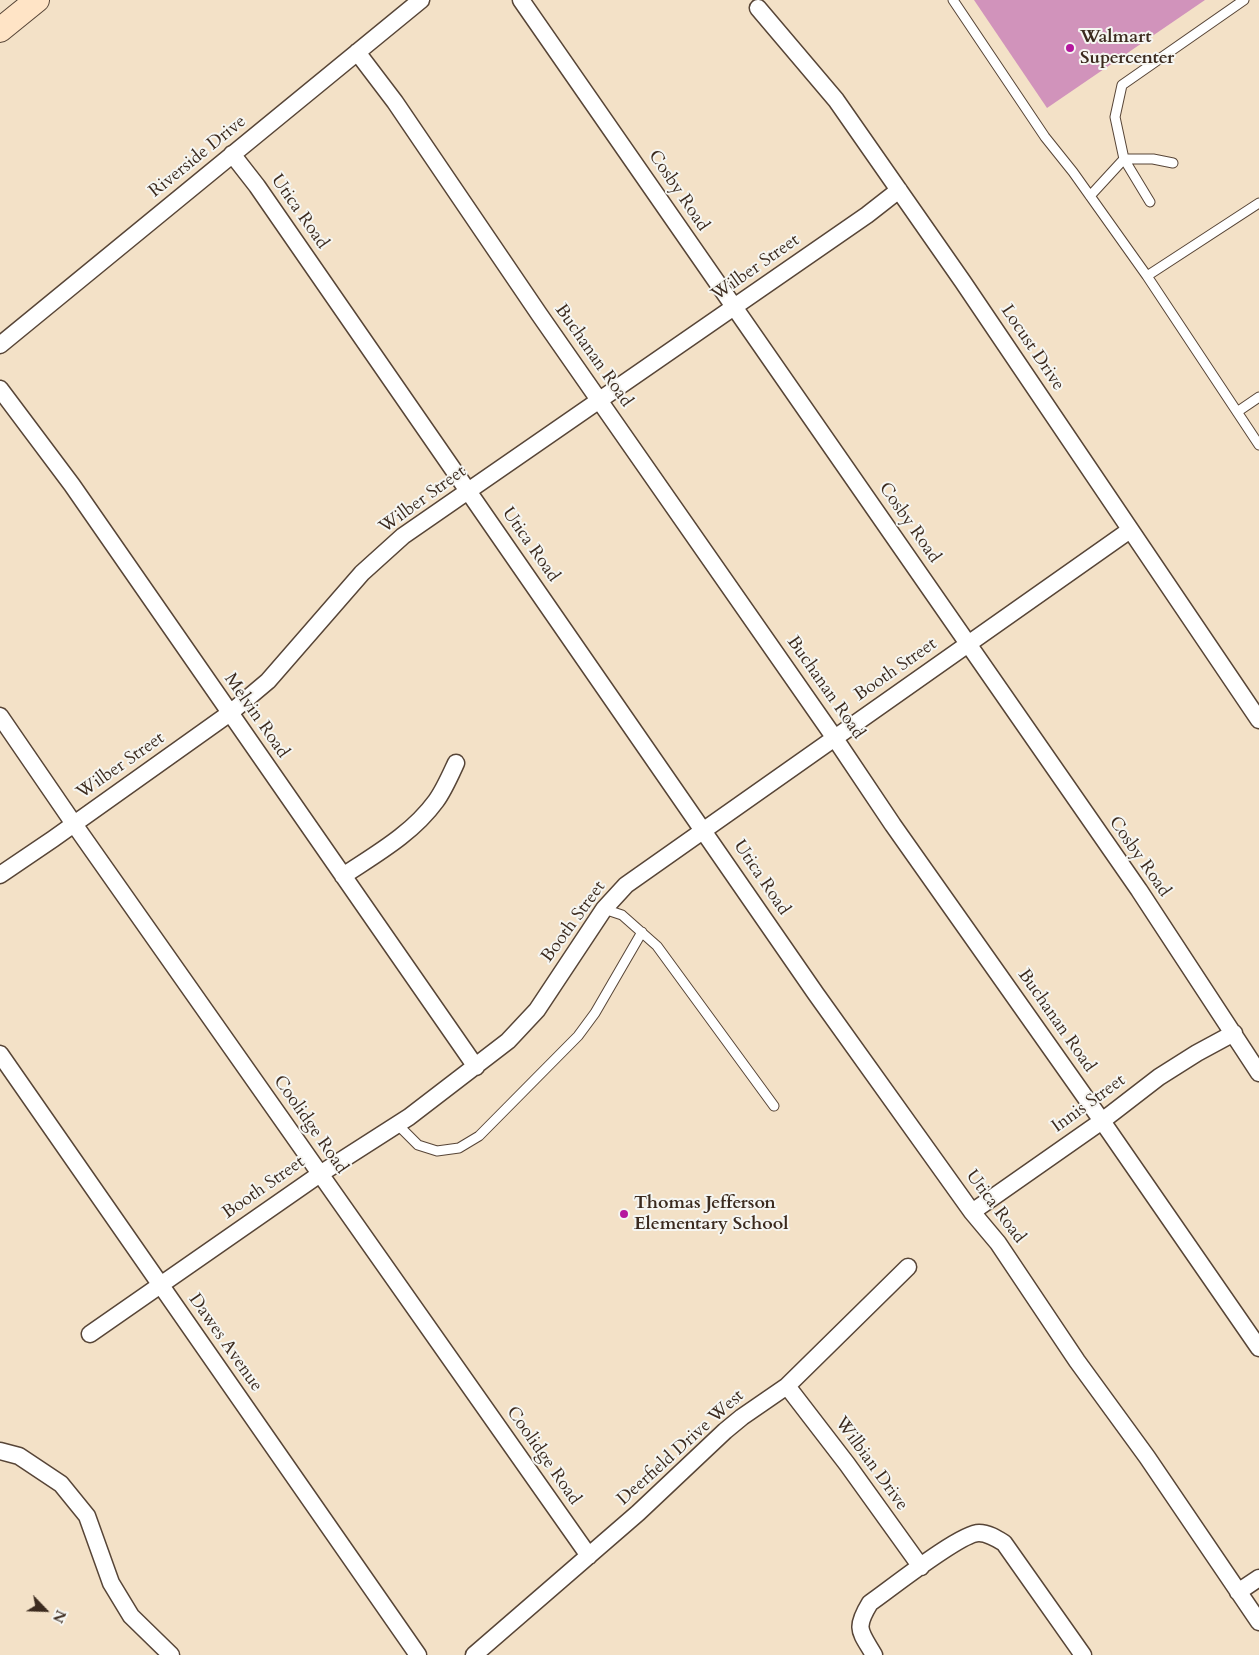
<!DOCTYPE html>
<style>
body{margin:0}
#map{position:relative;width:1259px;height:1655px;overflow:hidden;background:#f3e1c7;font-family:Cardo,serif}
canvas{display:block}
.north{position:absolute;left:20px;top:1585px;width:50px;height:50px;-webkit-text-stroke:4px #f6f6f2;paint-order:stroke;rotate:114deg;font-size:14px;font-weight:700;line-height:20px;text-align:center;color:#3b2a1e}
.north::after{content:'';display:block;margin:auto;width:18px;height:22px;background:#3b2a1e;clip-path:polygon(50% 0,100% 100%,50% 72%,0 100%)}
</style>
<div id="map">
<canvas width="1259" height="1655"></canvas>
<div class="north">N</div>
</div>
<script>
const c = document.querySelector('canvas').getContext('2d');
c.lineJoin = 'round';
function fillPath(path, color) { c.fillStyle = color; c.fill(path, 'evenodd'); }
function strokePath(path, color, width, dash) { c.strokeStyle = color; c.lineWidth = width; c.lineCap = dash ? 'butt' : 'round'; c.setLineDash(dash || []); c.stroke(path); }
function drawText(font, color, halo, rows, align = 'center') {
  c.font = font + ' Cardo,serif'; c.lineWidth = 4; c.setLineDash([]); c.textBaseline = 'middle'; c.strokeStyle = halo; c.fillStyle = color; for (const [text, x, y, turn = 0] of rows) {
    c.save(); c.translate(x, y); c.rotate((+turn || 0) * Math.PI / 180); c.textAlign = isNaN(turn) ? turn : align; if (halo) c.strokeText(text, 0, 0); c.fillText(text, 0, 0); c.restore();
  }
}
fillPath(new Path2D(`
 M974,0H1205L1047,108Z`), '#d193bb');
const service = new Path2D(`
 M953,0L1045,137L1073,172L1147,276L1259,445
 M1124,159L1150,202
 M1124,159H1153L1173,163
 M1090,196L1124,159L1115,117L1122,85L1244,0
 M1147,276L1259,203
 M1237,412L1259,397
 M604,909L622,915L657,946L774,1106
 M397,1124L418,1145L437,1151L459,1148L479,1136L578,1036L595,1013L642,932`);
const minor = new Path2D(`
 M521,0L1139,890L1259,1073
 M758,8L836,100L963,282L1259,720
 M357,52L395,102L539,314L834,737L893,825L1102,1121L1259,1348
 M232,154L257,186L816,994L972,1212L998,1243L1077,1361L1147,1457L1259,1622
 M0,345L421,0
 M0,389L72,485L476,1067
 M0,716L74,824L589,1556
 M0,875L53,839L230,713L268,681L362,573L403,536L867,215L899,190
 M343,876C376,854 412,834 436,801C444,790 450,776 456,763
 M0,1054L418,1655
 M972,1212L1102,1121L1159,1077L1197,1053L1234,1033
 M90,1334L320,1174L409,1117L508,1041L537,1010L604,909L626,885L1130,530
 M787,1386L847,1464L921,1567
 M0,1451L19,1456L61,1484L87,1516L111,1583L131,1616L171,1655
 M1238,1592L1259,1578
 M474,1655L638,1513L725,1431L742,1417L787,1386L908,1267
 M874,1655C860,1631 854,1629 870,1603C889,1590 960,1533 979,1533C988,1533 996,1538 1004,1543L1083,1655`);
const secondary = new Path2D(`
 M0,30L37,0`);
strokePath(service, '#574537', 11);
strokePath(minor, '#574537', 19);
strokePath(secondary, '#574537', 26);
strokePath(service, '#fff', 9);
strokePath(minor, '#fff', 16);
strokePath(secondary, '#ffe4c6', 24);
for (const [x, y, r, color] of [
 [1070,48,5,"#b5179e"],
 [624,1214,5,"#b5179e"]
]) { const dot = new Path2D(); dot.arc(x, y, r, 0, 2 * Math.PI); c.fillStyle = color; c.fill(dot); strokePath(dot, '#f6f6f2', 2); }
drawText('bold 18px', '#3b2a1e', '#f6f6f2', [
 ["Walmart",1080,38],
 ["Supercenter",1080,59],
 ["Thomas Jefferson",634,1204],
 ["Elementary School",634,1225]
], 'left');
drawText('18px', '#3b2a1e', '#f6f6f2', [
 ["Riverside Drive",198,157,-39],
 ["Cosby Road",678,191,56],
 ["Utica Road",299,212,55],
 ["Wilber Street",756,268,-35],
 ["Locust Drive",1032,348,56],
 ["Buchanan Road",593,356,55],
 ["Wilber Street",423,500,-36],
 ["Cosby Road",909,523,55],
 ["Utica Road",530,545,55],
 ["Booth Street",896,670,-35],
 ["Buchanan Road",825,688,55],
 ["Melvin Road",256,716,55],
 ["Wilber Street",121,766,-35],
 ["Cosby Road",1139,857,55],
 ["Utica Road",761,878,56],
 ["Booth Street",574,922,-54],
 ["Buchanan Road",1056,1021,55],
 ["Innis Street",1089,1104,-36],
 ["Coolidge Road",310,1125,55],
 ["Booth Street",264,1188,-35],
 ["Utica Road",995,1207,53],
 ["Dawes Avenue",225,1343,55],
 ["Deerfield Drive West",681,1448,-42],
 ["Coolidge Road",543,1456,55],
 ["Wilbian Drive",871,1464,54]
]);
</script>
